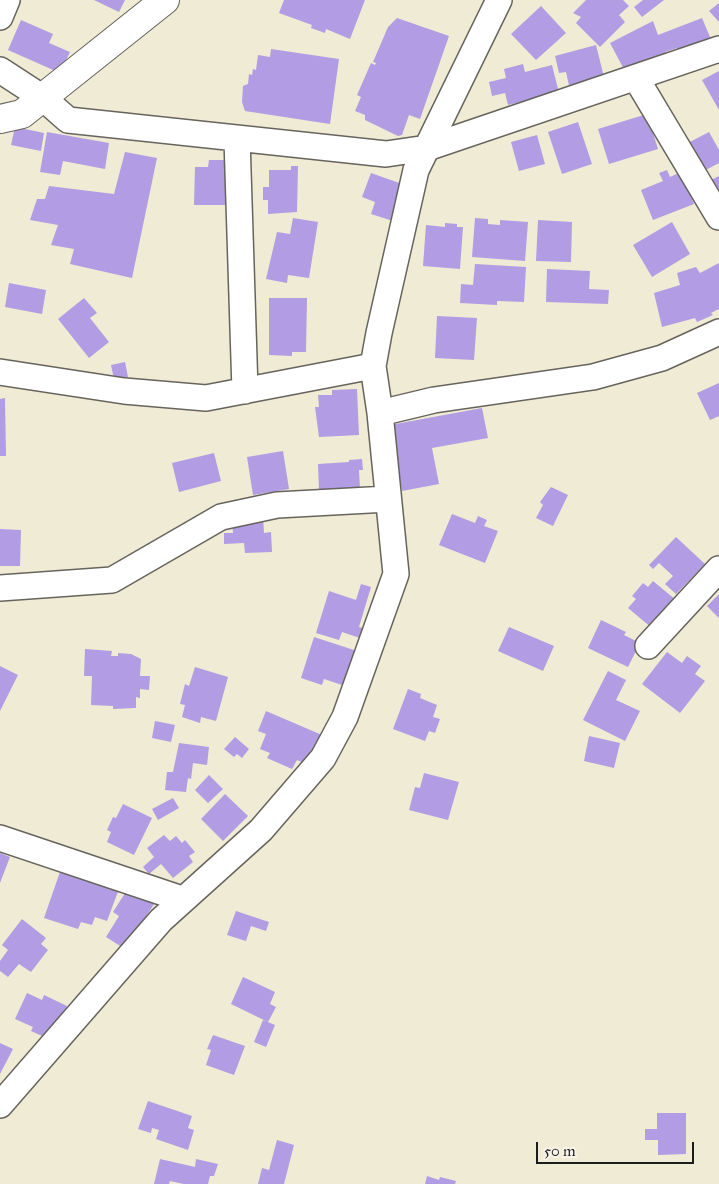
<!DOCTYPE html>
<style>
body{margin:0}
#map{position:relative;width:719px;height:1184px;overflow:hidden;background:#f0ebd5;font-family:"IM FELL Great Primer",serif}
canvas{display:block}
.scale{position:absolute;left:536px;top:1142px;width:158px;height:22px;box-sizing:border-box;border:2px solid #1c1c1c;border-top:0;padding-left:6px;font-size:15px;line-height:18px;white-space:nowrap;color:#1c1c1c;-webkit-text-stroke:4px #f7f3e8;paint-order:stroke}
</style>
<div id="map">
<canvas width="719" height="1184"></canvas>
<div class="scale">50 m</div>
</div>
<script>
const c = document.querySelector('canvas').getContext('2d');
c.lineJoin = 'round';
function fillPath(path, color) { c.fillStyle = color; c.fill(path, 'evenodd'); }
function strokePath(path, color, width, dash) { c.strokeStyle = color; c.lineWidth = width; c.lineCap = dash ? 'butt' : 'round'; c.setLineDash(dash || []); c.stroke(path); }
fillPath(new Path2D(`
 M94,0H125L119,12Z
 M284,0H365L350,39L326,29L325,33L311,28L312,25L279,13Z
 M586,0H623L629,6L619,15L625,22L600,47L576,23L581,17L573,13Z
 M643,0H664L642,17L634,7Z
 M719,3V22L709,11Z
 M541,6L566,33L536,60L511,34Z
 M397,18L449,36L420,119L409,115L402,135L398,136L365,120V115L355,111L361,97L357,95L371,63L375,65L376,63L373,62L388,27Z
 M702,18L713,44L680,56L677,48L665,52L668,61L627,75L610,43L653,21L658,35Z
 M21,20L53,34L49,43L70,52L60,73L8,50Z
 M596,45L605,81L570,90L566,72L559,73L555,56Z
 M271,49L339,59L330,124L245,111L242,102L243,86L248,84L249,74L252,75L253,69L256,70L258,55L270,57Z
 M523,64L525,72L552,65L559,93L508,105L505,93L492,96L489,82L506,78L504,69Z
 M719,71V110L702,80Z
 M647,114L658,149L609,164L598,129Z
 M578,122L592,164L562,174L548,132Z
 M15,127L44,133L41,151L11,145Z
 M47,132L109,143L105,169L63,161L60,175L40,172Z
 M709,132L719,150V163L702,172L686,144Z
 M537,135L545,164L519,171L511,142Z
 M125,152L157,158L132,278L70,264L74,249L51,245L58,225L30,220L37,199H45L49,186L114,194Z
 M209,160H232L231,205H194L195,167H208Z
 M291,166H298L297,212L268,214V200H263V187H269V170H291Z
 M667,170L670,177L681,172L694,204L653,220L641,190L663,181L659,173Z
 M371,173L405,185L393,221L371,214L375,202L362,197Z
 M719,176V198L711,180Z
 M293,218L318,222L309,278L288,275L287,283L266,279L277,232L290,234Z
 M475,218L488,219V224L500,225V220L528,222L525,261L472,257Z
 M538,220L572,222L571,262L536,261Z
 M672,222L690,254L652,277L633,245Z
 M445,223L457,224V227H463L460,269L423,266L426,225L445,227Z
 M719,263V309L711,313L713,315L697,322L695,318L662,327L654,293L680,285L677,273L696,267L700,273Z
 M475,264L526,267L524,302L497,301V305L460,303L461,284L473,285Z
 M547,269L590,271L589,289L609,290L608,304L546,302Z
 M9,283L46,290L42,314L5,307Z
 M84,298L97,313L90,318L109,342L89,358L58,319Z
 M269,298H307L306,352H292V356L269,355Z
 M437,316L477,318L474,360L435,358Z
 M125,362L128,377L114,379L111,365Z
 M719,383V416L710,420L697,393Z
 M357,389L359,435L319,437L315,407H319L318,395H332V390Z
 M5,398L6,456H0V399Z
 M482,408L488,438L432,448L439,484L402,491L390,425Z
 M283,451L289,489L253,495L247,457Z
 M214,453L221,481L179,492L172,463Z
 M362,459L363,470H359L360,489L319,491L318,464L349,462V460Z
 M551,487L568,495L553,526L536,518L543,505L540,502Z
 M452,514L475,523L478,516L487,520L484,526L498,531L485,563L439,545Z
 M263,517L264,533L271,532L272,552L245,553L244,543L224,544V533H233L232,518Z
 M0,529L21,530L20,566H0Z
 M676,537L705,564L676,594L665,584L673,576L659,563L653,569L649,565Z
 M653,581L676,600L652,628L628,608L636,599L632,596L643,583L648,587Z
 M361,584L371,587L359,627L366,629L363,639L342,632L339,640L316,633L329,591L356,600Z
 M719,594V618L707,606Z
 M601,620L626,632L624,635L640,643L628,667L588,648Z
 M509,627L554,646L543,671L498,651Z
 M314,637L357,651L345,686L324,679L322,685L301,678Z
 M85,649L112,651L111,656H118V653L131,654L141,659L140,676H150L149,690L140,689V698L136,697V708L113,709V706L91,705L92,676H84Z
 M667,652L682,663L687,656L701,666L695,674L705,681L680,713L642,684Z
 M0,666L18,675L0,711Z
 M195,667L228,677L216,721L201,717L200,723L182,717L185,705L180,704L185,684L189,686Z
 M608,671L626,680L616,700L640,711L625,741L583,720Z
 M408,689L421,694L420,698L437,705L433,717L440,719L435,733L429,731L425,741L393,729Z
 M266,711L322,735L309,765L297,760L292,769L267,758L270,753L260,749L266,734L258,731Z
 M155,721L175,725L171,742L152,738Z
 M589,736L620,743L614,768L584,761Z
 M235,737L249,749L242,758L237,754L234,757L224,749Z
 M179,743L209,747L207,765L193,763L191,779L188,778L186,792L165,790L167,772H173Z
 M424,773L459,782L448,820L409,810L415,787L420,788Z
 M209,775L223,789L208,803L195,790Z
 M225,794L248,816L223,841L201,819Z
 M173,798L179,808L158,820L152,809Z
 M123,804L152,818L134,855L107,842L111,832L107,830L113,817L116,818Z
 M164,835L170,841L176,836L182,843L185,840L195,852L189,856L193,862L173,878L161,864L149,874L143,867L154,857L147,848Z
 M0,853L10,857L0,883Z
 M61,869L119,889L107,921L95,917L92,925L81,922L78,929L44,918Z
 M127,890L156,901L125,949L106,937L119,916L113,912Z
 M236,911L269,922L266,931L251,926L246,941L227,935Z
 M22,919L46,938L41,944L48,950L31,972L19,964L8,977L0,971V961L8,950L2,945Z
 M243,977L275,992L270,1004L276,1007L268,1022L231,1004Z
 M27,993L42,1000L44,995L67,1006L51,1040L31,1031L33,1027L15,1019Z
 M263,1020L275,1025L266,1047L254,1042Z
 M213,1035L245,1046L234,1075L206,1065L211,1050L207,1049Z
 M0,1043L13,1049L0,1074Z
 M148,1101L192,1116L188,1128L194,1130L188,1150L156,1139L159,1130L152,1128L151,1133L138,1129Z
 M657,1113H686V1154L658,1155V1140H645V1129H657Z
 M277,1140L294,1145L284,1184H258L262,1168L269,1170Z
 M160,1159L195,1167L196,1159L218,1164L214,1176H210L208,1184H184L170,1181L169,1184H154Z
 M427,1176L439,1180L440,1177L456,1181L455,1184H425Z`), '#b29ce3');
const minor = new Path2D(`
 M0,17L7,0
 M0,70L43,98L68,120L386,154L427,148L719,49
 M636,78L719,217
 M237,139L245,391
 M0,372L124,391L206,398L373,366
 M380,413L434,400L593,377L662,358L719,332
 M0,588L112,580L221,517L277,505L388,499
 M648,646L719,569
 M0,838L182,899
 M0,1105L161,920L261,830L323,758L345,717L396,574L380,413L373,366L379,333L416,170L499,0`);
const tertiary = new Path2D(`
 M0,119L22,114L165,0`);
strokePath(minor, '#66645d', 28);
strokePath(tertiary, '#66645d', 30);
strokePath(minor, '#fff', 25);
strokePath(tertiary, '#fff', 28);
</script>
